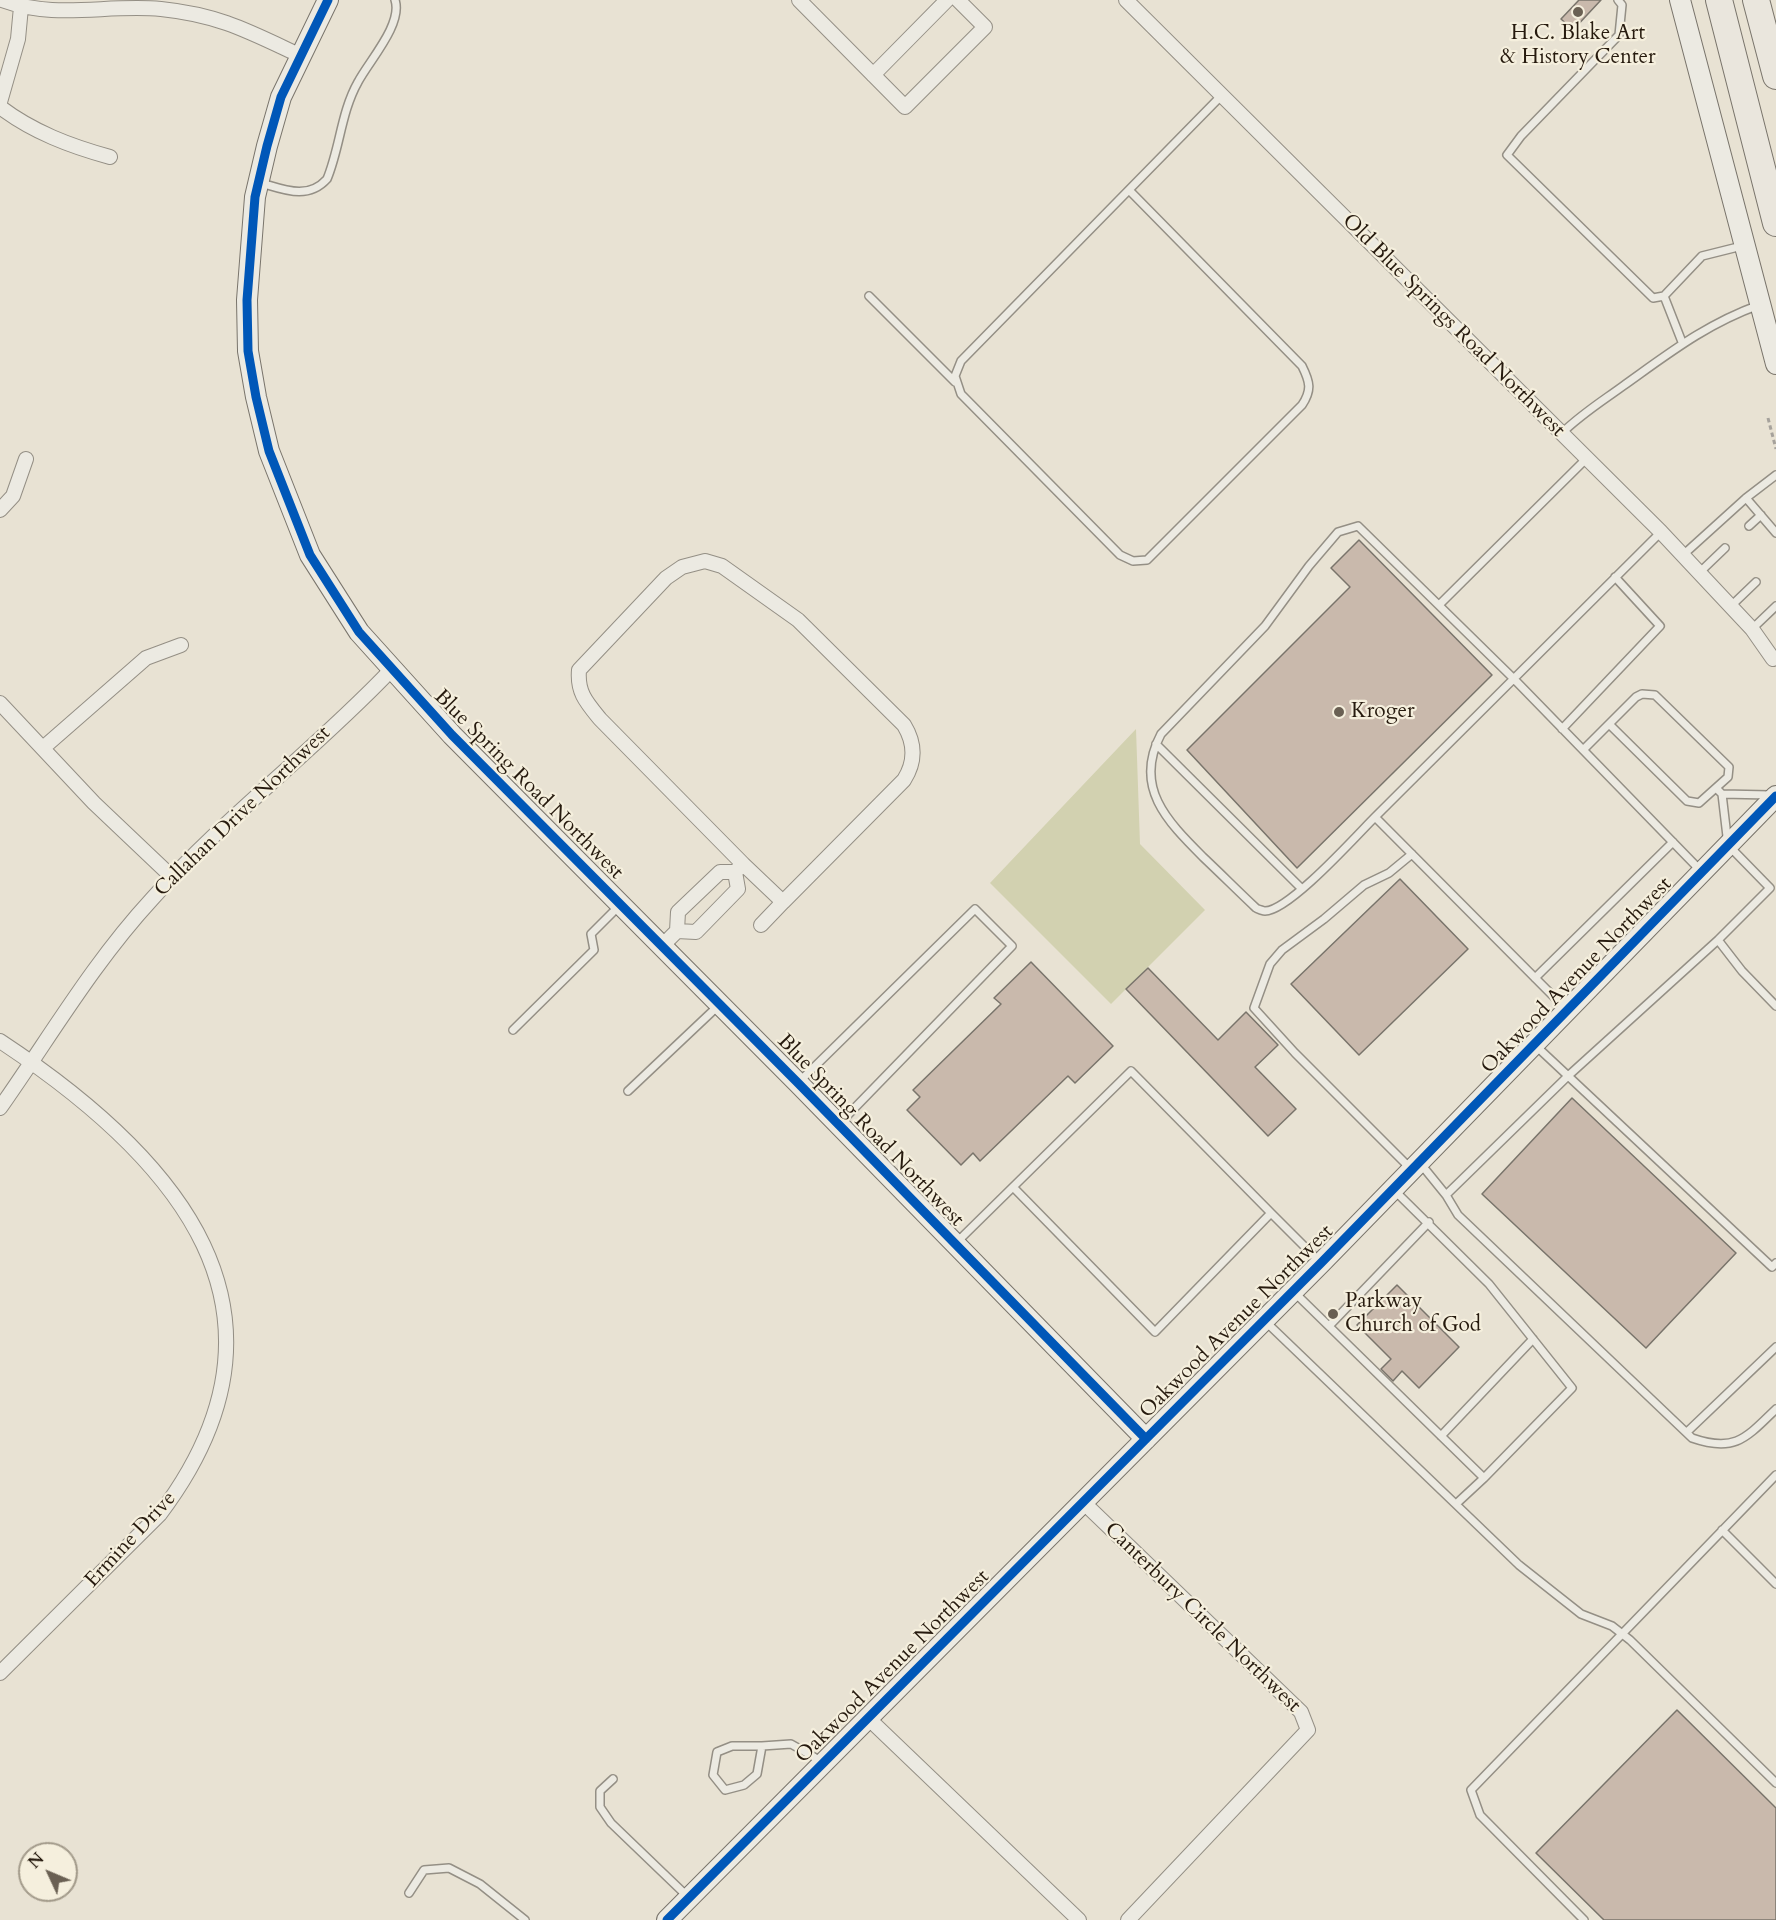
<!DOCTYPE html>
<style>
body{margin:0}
#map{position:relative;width:1776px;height:1920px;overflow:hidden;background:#e8e2d3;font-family:Cardo,serif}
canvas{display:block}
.north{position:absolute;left:18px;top:1842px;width:60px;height:60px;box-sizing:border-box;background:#f5efdd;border:2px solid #a29a8a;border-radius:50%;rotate:314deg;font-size:16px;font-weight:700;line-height:24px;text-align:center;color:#261a0e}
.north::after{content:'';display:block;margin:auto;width:21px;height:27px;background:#6a6053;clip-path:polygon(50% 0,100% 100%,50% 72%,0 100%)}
</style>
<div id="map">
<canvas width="1776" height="1920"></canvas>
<div class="north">N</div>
</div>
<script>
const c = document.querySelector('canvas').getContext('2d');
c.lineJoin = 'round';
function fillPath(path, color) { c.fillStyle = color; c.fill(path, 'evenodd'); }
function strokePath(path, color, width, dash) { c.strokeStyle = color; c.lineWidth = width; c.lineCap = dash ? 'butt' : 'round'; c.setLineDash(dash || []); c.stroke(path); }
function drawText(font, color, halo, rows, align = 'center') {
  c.font = font + ' Cardo,serif'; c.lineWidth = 4.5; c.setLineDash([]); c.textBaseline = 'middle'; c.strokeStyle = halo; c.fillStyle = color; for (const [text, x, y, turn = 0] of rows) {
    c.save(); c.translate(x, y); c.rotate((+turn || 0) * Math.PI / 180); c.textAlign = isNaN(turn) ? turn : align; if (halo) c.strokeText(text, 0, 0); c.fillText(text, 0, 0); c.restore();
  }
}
fillPath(new Path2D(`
 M1136,729L1140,844L1205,910L1111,1004L990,883Z`), '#d2d1b0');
const building = new Path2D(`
 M1579,0H1601L1573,30L1561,19Z
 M1359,540L1492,675L1297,868L1187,750L1350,587L1331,568Z
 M1400,879L1468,949L1359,1055L1291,984Z
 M1031,962L1113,1046L1075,1083L1068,1076L980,1161L973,1153L961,1165L907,1110L920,1097L913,1090L1001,1004L994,998Z
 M1148,968L1218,1040L1246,1012L1278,1045L1255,1067L1296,1109L1268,1136L1126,989Z
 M1572,1098L1736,1253L1646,1348L1482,1194Z
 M1397,1285L1459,1347L1419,1388L1402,1371L1393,1381L1381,1369L1391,1359L1357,1325Z
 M1677,1710L1776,1808V1920H1604L1536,1853Z`);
fillPath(building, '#c9b9ac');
strokePath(building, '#79746b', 1.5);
const lane = new Path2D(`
 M1618,0L1622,5L1619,35L1521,136L1507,155L1653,298L1664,296L1702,256L1742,246
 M261,183C285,190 308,200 327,179C340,148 341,112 358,82C369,61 403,24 395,0
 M1129,190L1302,366C1310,382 1312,390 1302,405L1147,560L1133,561L1120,555L961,394L955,376L961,361L1222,95
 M869,296L955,382
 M1664,296L1682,342
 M1561,434C1580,415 1601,402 1623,386C1668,354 1706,324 1759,305
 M1746,498L1776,533
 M1749,526L1761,515
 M1683,555L1746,498L1776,475
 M1700,572L1725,548
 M1440,604L1586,459
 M1731,606L1756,582
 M1752,629L1776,606
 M1562,729L1660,626L1615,577
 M1156,744L1302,889
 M1583,750L1636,697L1642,694L1655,695L1729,767L1728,777L1699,803L1687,801L1609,724
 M1722,794L1770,795
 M1375,817C1356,836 1289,911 1265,911C1264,911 1257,909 1256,908C1238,891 1221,874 1203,857C1167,821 1133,787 1161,734L1265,626L1309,566L1338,532L1358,526L1513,678L1700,870
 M1718,940L1742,971L1776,1006
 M1535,978L1673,842
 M1566,1009L1375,817L1661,532
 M513,1030L594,950L591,934L620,905
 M1535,1045L1772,1267L1776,1263
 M800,1081L975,909L1012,946L841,1122
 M628,1091L718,1006
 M1420,1163L1446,1195L1458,1215L1692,1438C1735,1453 1746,1438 1776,1409
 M1410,1168L1295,1053L1254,1008L1270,964L1282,950L1324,919L1364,885L1389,873L1412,854
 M1446,1195L1568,1076L1718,940L1770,888L1728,845L1722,794L1716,788
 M1271,1213L1320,1262
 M957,1242L1131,1071L1271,1213L1155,1332L1013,1187
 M1295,1293L1484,1478L1572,1388L1489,1284L1394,1190
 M1266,1322L1519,1565L1581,1614L1612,1626L1630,1640L1776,1783
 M1329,1326L1429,1222
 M1687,1432L1776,1347
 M1441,1436L1533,1339
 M1456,1504L1484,1478
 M1722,1530L1776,1584
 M732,1746H762L757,1774L744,1785L725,1790L713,1775L717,1752Z
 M762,1746L791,1744L821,1761
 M613,1779L600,1791V1807L611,1823L687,1896
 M409,1893L424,1870L449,1868L480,1884L525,1920
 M1584,1920L1480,1815L1471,1790L1776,1475`);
const street = new Path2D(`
 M2,0C56,20 105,4 161,9C219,15 248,31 299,55
 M799,0L905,107L985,27L958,0
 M1126,0L1661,532L1752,629L1773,659
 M873,75L947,0
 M0,102L18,39L21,7
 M0,107C33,132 70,146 110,157
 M0,510L13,496L26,459
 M0,703L94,803L172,877
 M43,748L146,658L181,645
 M735,872L743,864L600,719C586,702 577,692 579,670L666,578L682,567L705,561L722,566L798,620L904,725C915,743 916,761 904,780L783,902L743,864
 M761,925L783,902
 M662,946L677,931L678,912L720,872H735L738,889L696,932L677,931
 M0,1041C176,1157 313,1311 160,1514L0,1673
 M0,1108C50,1037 93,963 152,899C226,816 315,750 391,670
 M1083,1502L1301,1712L1308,1730L1128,1920
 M868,1718L1079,1920`);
const secondary = new Path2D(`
 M328,0L281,97L267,146L255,197L247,300L248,351L256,397L269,451L310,555L359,632L452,735L798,1083L1146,1439
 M1680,0L1776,364
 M667,1920L1321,1263L1776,796`);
const highway = new Path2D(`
 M1719,0L1776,223
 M1756,0L1776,76`);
strokePath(lane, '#948f85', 10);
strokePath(street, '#948f85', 16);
strokePath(secondary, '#79746b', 22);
strokePath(highway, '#79746b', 28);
strokePath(new Path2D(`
 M1768,418L1776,449`), '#a6a29c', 3, [4.5, 3]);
strokePath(lane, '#eceae2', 7);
strokePath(street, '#eceae2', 14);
strokePath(secondary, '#eceae2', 20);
strokePath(highway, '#eae6dd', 26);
strokePath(new Path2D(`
 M328,0L281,97L267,146L255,197L247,300L248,351L256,397L269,451L310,555L359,632L452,735L798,1083L1146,1439
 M667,1920L1321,1263L1776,796`), '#0057b8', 9);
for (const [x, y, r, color] of [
 [1578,12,6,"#6a6053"],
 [1339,712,6,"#6a6053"],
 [1333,1314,6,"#6a6053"]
]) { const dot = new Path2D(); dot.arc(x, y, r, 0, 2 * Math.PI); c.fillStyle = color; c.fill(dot); strokePath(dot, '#f5efdd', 2); }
drawText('21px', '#261a0e', '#f5efdd', [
 ["H.C. Blake Art",1578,34,"center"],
 ["& History Center",1578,58,"center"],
 ["Kroger",1351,712],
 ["Parkway",1345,1302],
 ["Church of God",1345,1326]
], 'left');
drawText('21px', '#261a0e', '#f5efdd', [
 ["Old Blue Springs Road Northwest",1453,326,45],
 ["Blue Spring Road Northwest",528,785,45],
 ["Callahan Drive Northwest",243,812,-44],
 ["Oakwood Avenue Northwest",1577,976,-46],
 ["Blue Spring Road Northwest",870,1131,46],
 ["Oakwood Avenue Northwest",1237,1322,-45],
 ["Ermine Drive",131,1540,-47],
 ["Canterbury Circle Northwest",1202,1618,44],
 ["Oakwood Avenue Northwest",893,1667,-45]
]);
</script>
